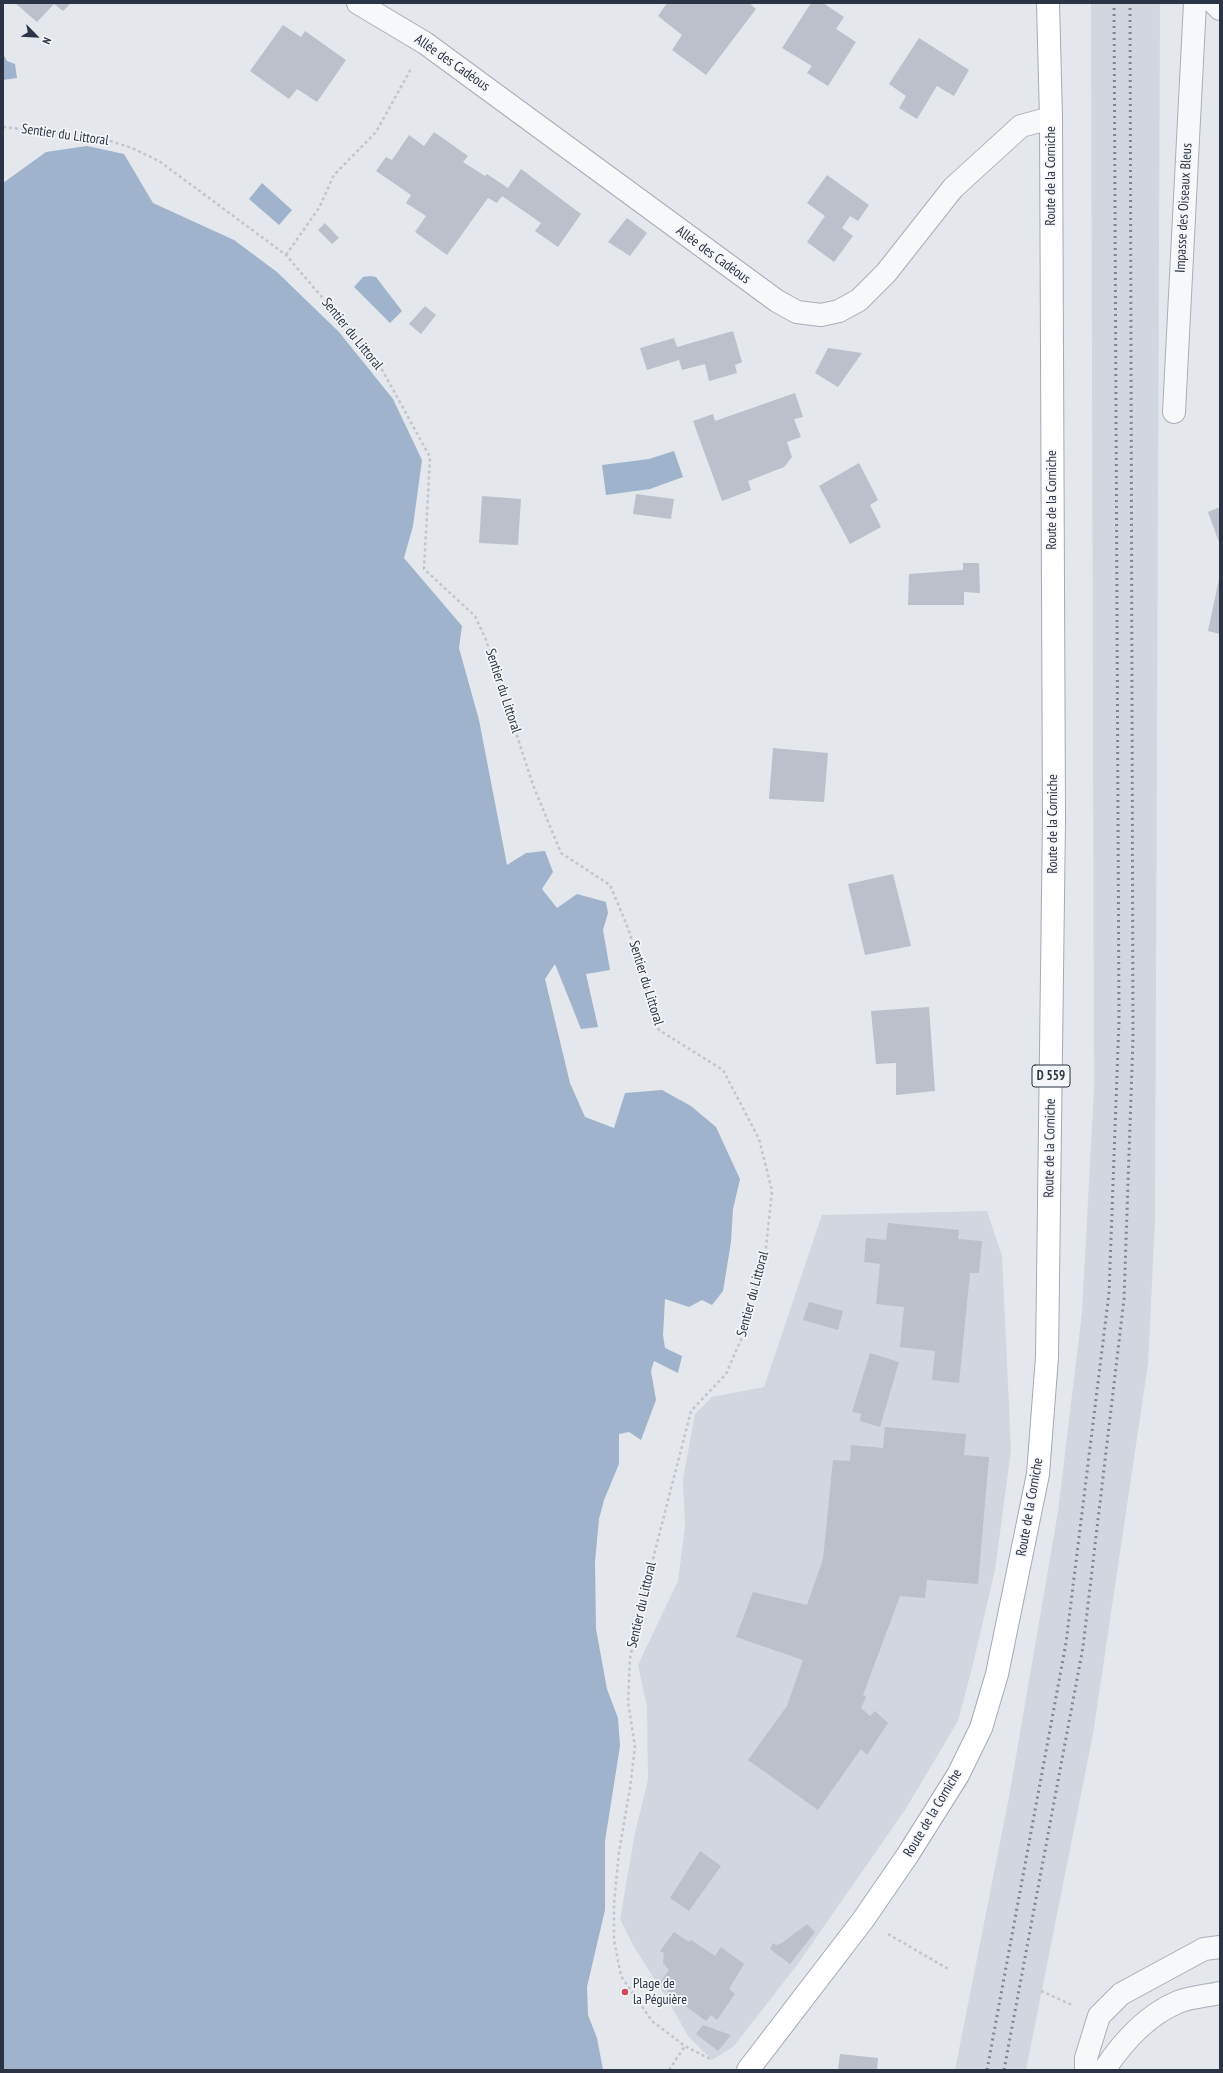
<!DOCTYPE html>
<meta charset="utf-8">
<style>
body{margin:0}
#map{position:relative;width:1223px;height:2073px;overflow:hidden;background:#e4e7ec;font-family:"PT Sans Narrow",sans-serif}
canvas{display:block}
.frame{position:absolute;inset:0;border:4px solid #2b3445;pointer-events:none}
.north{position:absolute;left:16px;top:16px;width:40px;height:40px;-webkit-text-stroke:3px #f4f6f9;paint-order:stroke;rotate:114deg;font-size:11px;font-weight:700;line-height:16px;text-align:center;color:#2b3445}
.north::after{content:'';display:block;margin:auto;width:14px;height:18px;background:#2b3445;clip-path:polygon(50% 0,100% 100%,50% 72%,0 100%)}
</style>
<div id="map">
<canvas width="1223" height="2073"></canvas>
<div class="frame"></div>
<div class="north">N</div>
</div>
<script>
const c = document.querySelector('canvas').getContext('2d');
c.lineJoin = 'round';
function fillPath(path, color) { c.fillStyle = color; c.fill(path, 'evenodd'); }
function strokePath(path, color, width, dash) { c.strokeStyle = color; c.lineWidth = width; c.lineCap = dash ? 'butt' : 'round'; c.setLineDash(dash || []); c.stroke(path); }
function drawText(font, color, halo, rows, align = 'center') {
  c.font = font + ' "PT Sans Narrow",sans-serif'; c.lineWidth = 3.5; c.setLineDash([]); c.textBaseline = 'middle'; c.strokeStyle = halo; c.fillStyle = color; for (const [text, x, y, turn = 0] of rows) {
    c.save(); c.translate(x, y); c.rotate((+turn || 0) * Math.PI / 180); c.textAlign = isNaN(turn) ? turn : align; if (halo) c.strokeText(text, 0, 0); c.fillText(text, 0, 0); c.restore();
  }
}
fillPath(new Path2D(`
 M1091,3H1160L1155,1221L1148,1364L1093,1734L1026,2070H955L1009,1797L1058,1512L1082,1312L1094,1090Z
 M987,1211L1002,1256L1011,1450L995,1570L973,1664L958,1721L905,1810L797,1965L734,2046L712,2060L688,2036L666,1997L634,1947L620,1919L635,1833L648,1780L647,1707L638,1665L678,1581L685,1527L683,1479L695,1414L712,1397L764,1387L822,1215Z`), '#d2d6de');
fillPath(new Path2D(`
 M3,54L7,61L15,64L17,78L3,80Z
 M87,146L124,154L153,203L234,240L277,272L339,332L393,399L422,460L413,526L404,558L462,626L459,648L479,720L507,865L526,853L545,851L553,872L542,889L557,908L577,894L606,902L608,913L603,930L610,970L586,974L598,1027L581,1029L555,964L545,979L570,1083L585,1117L614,1128L625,1093L662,1090L691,1106L716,1127L740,1179L733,1209L731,1242L723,1291L712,1305L702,1300L689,1307L665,1299L663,1335L665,1348L682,1356L678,1373L654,1361L651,1371L656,1400L641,1440L629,1432L619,1434V1464L604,1500L599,1519L595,1562L596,1629L607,1689L618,1718L620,1746L605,1841V1910L587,1987L588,2015L597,2038L603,2070H3V183L46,152Z
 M262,183L292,210L279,225L249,199Z
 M371,276L376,277L402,311L390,323L354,287L363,277Z
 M674,451L683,477L650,489L606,495L602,465L649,459Z`), '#9fb4cc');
fillPath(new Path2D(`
 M15,3H71L63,11L54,4L37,22Z
 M667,3H749L756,9L706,75L672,50L682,35L658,16Z
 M811,3H823L844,17L836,29L856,42L828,86L807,73L812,66L782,48Z
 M283,25L301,37L305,31L346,60L317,102L297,89L289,99L250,71Z
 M919,38L969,70L954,96L937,86L917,119L899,108L906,96L889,84Z
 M434,132L468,156L463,162L485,176L487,174L508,188L521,169L581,214L558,247L535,231L541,223L502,196L497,203L488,198L447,255L415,232L426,216L406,203L411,195L376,171L386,157L392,160L409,135L424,146Z
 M827,175L869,205L858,221L850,216L842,228L853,236L834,262L807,242L825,216L807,203Z
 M627,218L647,233L630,256L608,242Z
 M325,223L339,238L332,244L318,230Z
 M425,306L436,315L421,334L409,324Z
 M733,331L742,362L735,365L737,373L709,381L705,364L682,370L679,360L647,370L640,348L674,338L677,347Z
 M828,348L862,353L838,387L815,373Z
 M795,393L803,417L794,419L801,437L787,442L792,457L784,467L748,481L751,490L722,501L693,421L713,414L715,421Z
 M859,463L878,500L870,505L881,527L850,544L819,486Z
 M636,494L674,499L671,519L633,514Z
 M482,496L521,499L518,545L479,543Z
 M1220,507V545L1208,512Z
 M963,563H979L980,593L964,592V605H908L909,574L963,570Z
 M1219,579H1220V634L1208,631Z
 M773,748L828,753L824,802L769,799Z
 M893,874L911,946L865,955L848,884Z
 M929,1007L935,1091L896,1095V1063L876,1064L871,1011Z
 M888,1223L959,1230L958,1239L982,1241L979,1273H970L959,1383L932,1380L935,1351L900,1347L904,1307L876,1304L880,1264L864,1262L866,1238L886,1240Z
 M809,1302L843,1311L838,1330L803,1320Z
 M870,1353L899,1362L880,1427L860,1421L861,1414L852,1412Z
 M885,1427L966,1434L964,1455L989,1457L978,1584L927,1580L925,1598L900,1596L863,1695L866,1697L861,1708L870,1716L875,1711L888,1723L867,1755L861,1749L818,1810L748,1760L787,1706L803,1660L736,1637L753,1592L807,1605L823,1559L833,1460L850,1461L851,1445L883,1448Z
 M700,1851L721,1866L689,1911L670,1898Z
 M807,1924L815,1932L790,1964L770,1949L773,1943L776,1945L782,1943Z
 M674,1932L689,1942L691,1940L715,1956L721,1947L744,1964L729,1989L735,1994L717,2020L711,2015L706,2021L670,1995L661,1981L669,1970L663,1963L664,1953L660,1951Z
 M703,2025L731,2035L718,2051L696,2034Z
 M840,2054L878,2058L877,2070H838Z`), '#bbc0ca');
const minor = new Path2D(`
 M358,3L425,43L777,301L797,312L821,315L839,311L859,300L886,273L953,188L1021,126L1051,118
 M1214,3L1220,9
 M1174,412L1195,3`);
const tertiary = new Path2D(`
 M1086,2070V2058L1099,2016L1121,1994L1204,1949L1220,1947
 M1104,2070C1122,2043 1147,2015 1178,2002C1190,1997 1207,1996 1220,1993`);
const primary = new Path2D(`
 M748,2070L863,1920L907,1856L958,1775L981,1728L997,1674L1038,1474L1047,1357L1054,819L1051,118L1048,3`);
strokePath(minor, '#a9aeb7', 24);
strokePath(tertiary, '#a9aeb7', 24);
strokePath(primary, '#a3abb8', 24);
strokePath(new Path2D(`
 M3,127L101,138L132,148L159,161L286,255L379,364L430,457L424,569L475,616L486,640L533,785L561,853L610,885L628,928L659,1030L723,1070L759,1139L772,1191L765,1257L743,1335L726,1374L691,1411L654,1555L630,1658L628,1702L635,1747L630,1788L619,1852L614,1903V1940L621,1976L652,2021L685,2046L710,2059
 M286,255L319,208L334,175L376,132L412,67
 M888,1934L950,1970
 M1041,1991L1072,2005
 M669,2070L685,2046`), '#c2c5cb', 2.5, [3, 3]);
strokePath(minor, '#f7f8fa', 22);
strokePath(tertiary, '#f7f8fa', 22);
strokePath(primary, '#fff', 22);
strokePath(new Path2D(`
 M987,2070L1066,1643L1109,1293L1119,1020L1114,3
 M1004,2070L1083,1647L1124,1299L1133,1038L1130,3`), '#7d8696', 3, [2, 4]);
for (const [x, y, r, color] of [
 [625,1992,4,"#d1495b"]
]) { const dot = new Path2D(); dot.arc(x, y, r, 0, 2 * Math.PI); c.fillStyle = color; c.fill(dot); strokePath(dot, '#f4f6f9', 1.5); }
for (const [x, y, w] of [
 [1051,1076,38]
]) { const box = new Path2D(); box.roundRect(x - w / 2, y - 11, w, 22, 3); c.fillStyle = '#f4f6f9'; c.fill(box); strokePath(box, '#2b3445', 1); }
drawText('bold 13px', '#2b3445', null, [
 ["D 559",1051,1076]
]);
drawText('14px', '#2b3445', '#f4f6f9', [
 ["Allée des Cadéous",452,63,35],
 ["Sentier du Littoral",65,135,8],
 ["Route de la Corniche",1051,176,-90],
 ["Impasse des Oiseaux Bleus",1184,208,-87],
 ["Allée des Cadéous",713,255,36],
 ["Sentier du Littoral",352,334,51],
 ["Route de la Corniche",1052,500,-90],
 ["Sentier du Littoral",503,691,72],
 ["Route de la Corniche",1053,824,-90],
 ["Sentier du Littoral",646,983,73],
 ["Route de la Corniche",1050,1148,-89],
 ["Sentier du Littoral",753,1294,-75],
 ["Route de la Corniche",1030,1507,-80],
 ["Sentier du Littoral",642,1605,-77],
 ["Route de la Corniche",933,1813,-59]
]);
drawText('14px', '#2b3445', '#f4f6f9', [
 ["Plage de",633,1984],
 ["la Péguière",633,2000]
], 'left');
</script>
